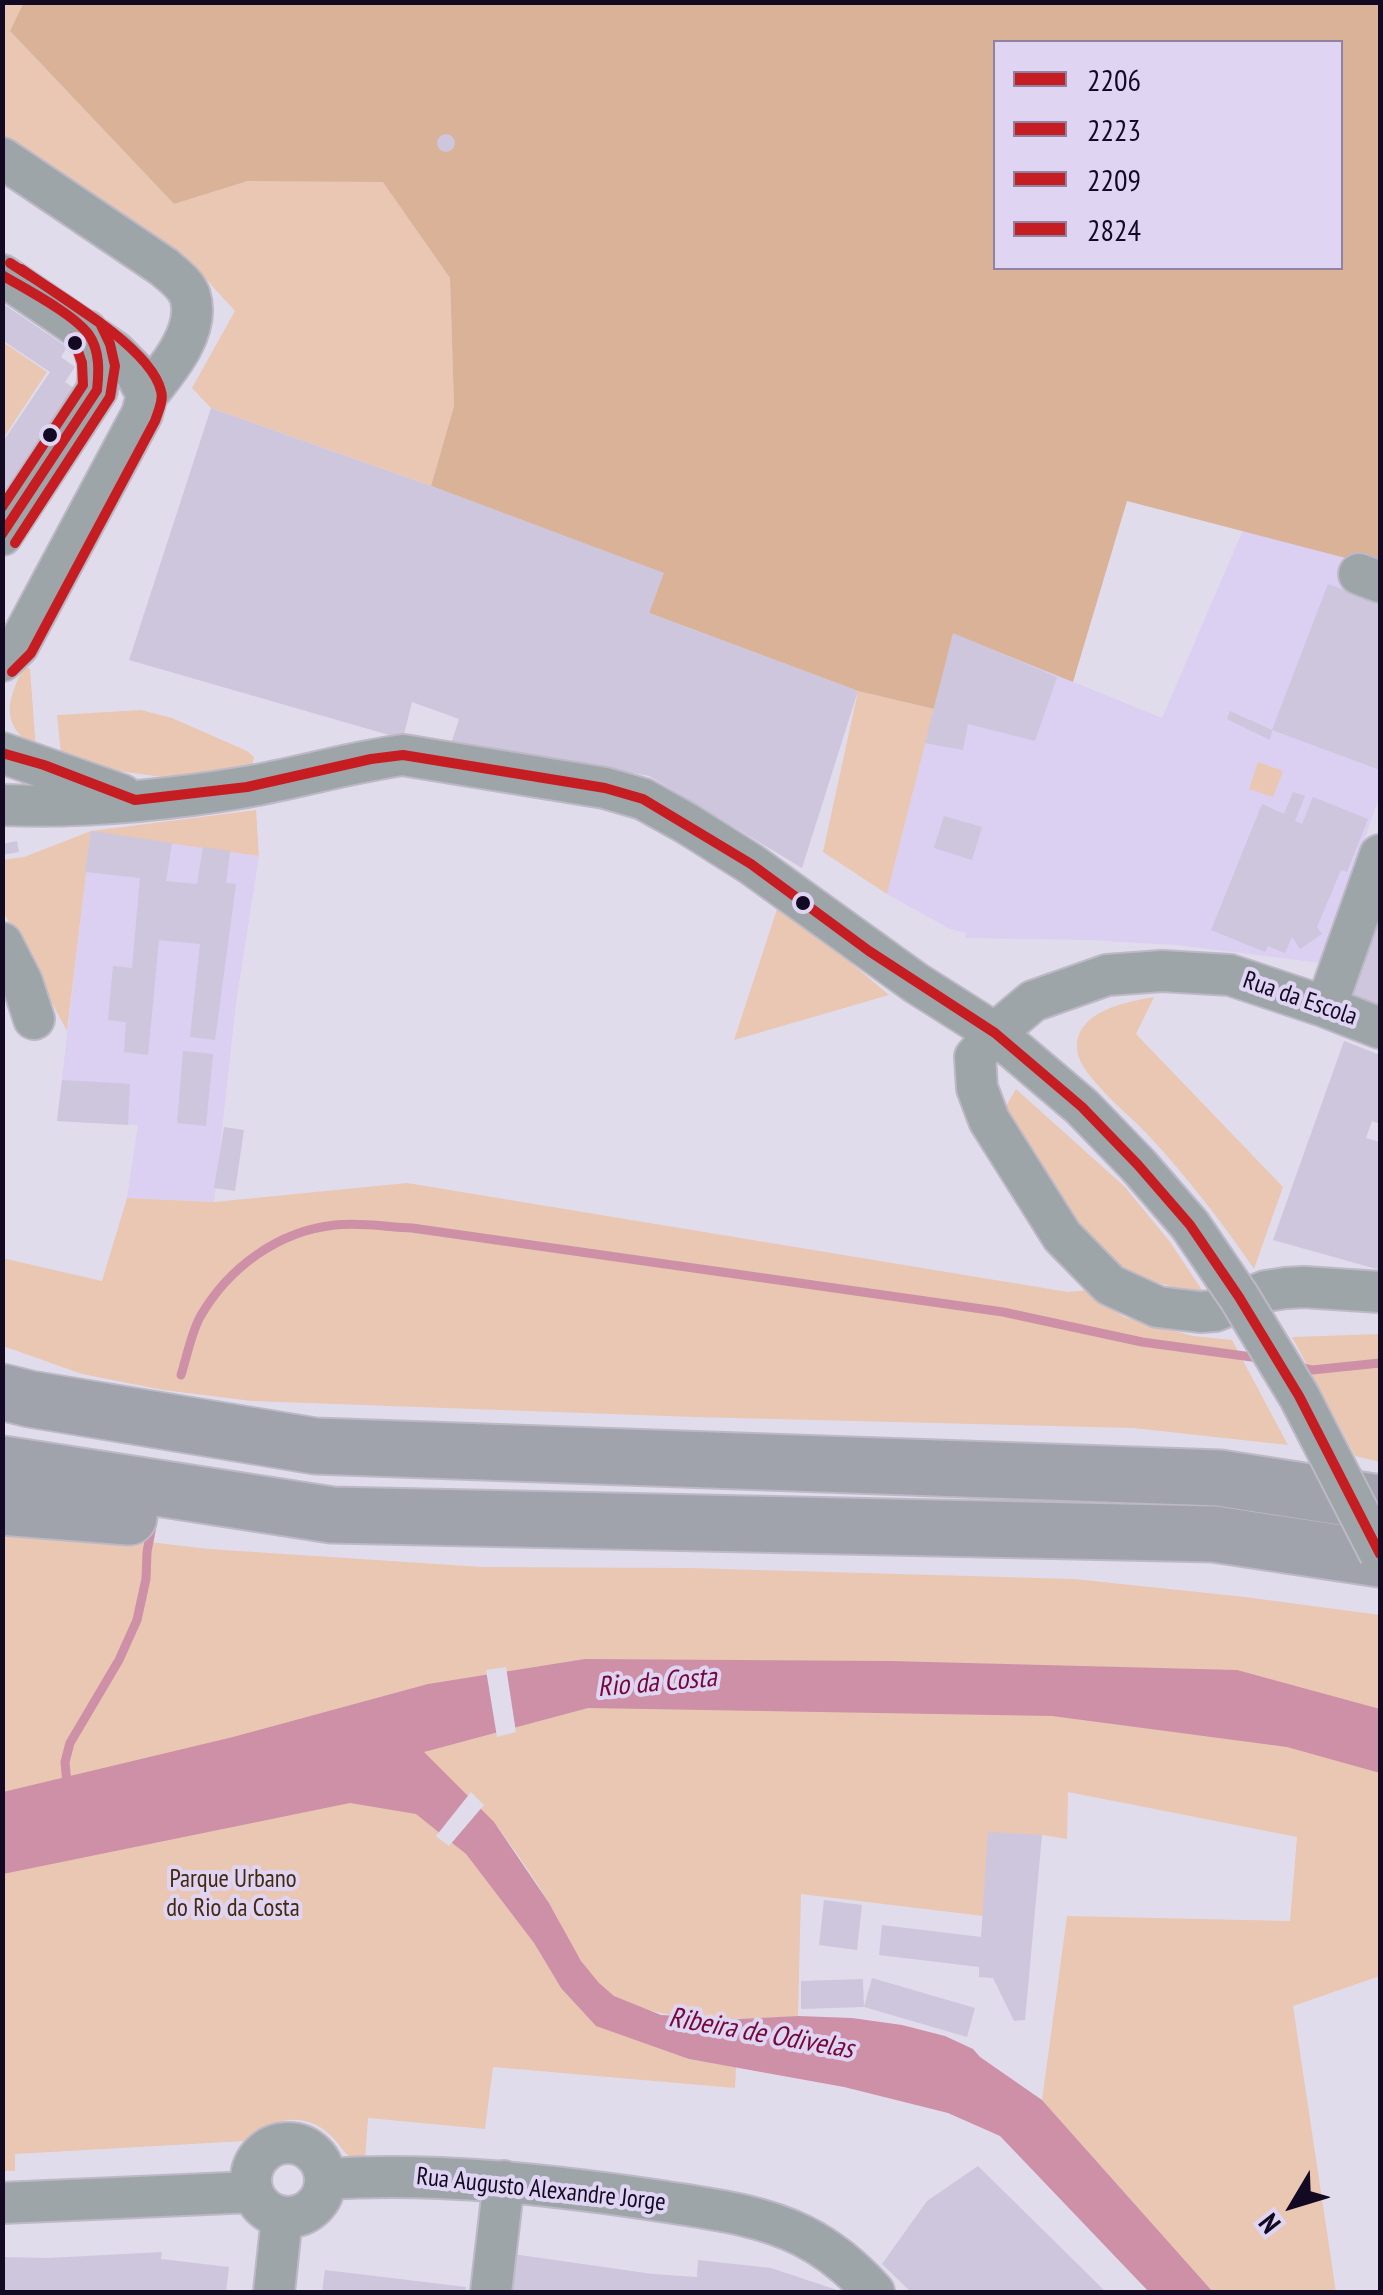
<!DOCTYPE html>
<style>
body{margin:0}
#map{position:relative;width:1383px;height:2295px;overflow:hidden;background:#e1dcec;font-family:"PT Sans Narrow",sans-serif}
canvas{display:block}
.frame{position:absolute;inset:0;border:5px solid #140923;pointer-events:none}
.legend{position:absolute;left:993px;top:40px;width:350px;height:230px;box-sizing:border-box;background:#dfd5f3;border:2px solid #8e83a0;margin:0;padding:12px 18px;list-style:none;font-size:30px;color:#140923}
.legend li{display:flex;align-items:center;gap:20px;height:50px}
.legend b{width:50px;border:2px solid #8e83a0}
.north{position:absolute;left:1243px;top:2155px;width:100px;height:100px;-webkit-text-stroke:8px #dfd5f3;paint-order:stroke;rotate:232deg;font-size:28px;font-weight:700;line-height:40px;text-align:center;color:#140923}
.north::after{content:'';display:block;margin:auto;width:35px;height:45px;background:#140923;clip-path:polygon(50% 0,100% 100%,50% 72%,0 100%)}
</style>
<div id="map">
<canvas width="1383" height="2295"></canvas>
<div class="frame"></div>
<ul class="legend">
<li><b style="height:12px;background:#c61d23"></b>2206</li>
<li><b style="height:12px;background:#c61d23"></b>2223</li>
<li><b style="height:12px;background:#c61d23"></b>2209</li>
<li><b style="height:12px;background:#c61d23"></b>2824</li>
</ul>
<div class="north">N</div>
</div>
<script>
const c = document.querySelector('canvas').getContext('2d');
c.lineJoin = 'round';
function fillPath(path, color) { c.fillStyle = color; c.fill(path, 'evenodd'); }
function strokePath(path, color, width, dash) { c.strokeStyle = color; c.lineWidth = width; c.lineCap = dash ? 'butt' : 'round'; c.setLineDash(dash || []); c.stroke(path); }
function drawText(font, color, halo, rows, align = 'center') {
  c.font = font + ' "PT Sans Narrow",sans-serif'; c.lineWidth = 8; c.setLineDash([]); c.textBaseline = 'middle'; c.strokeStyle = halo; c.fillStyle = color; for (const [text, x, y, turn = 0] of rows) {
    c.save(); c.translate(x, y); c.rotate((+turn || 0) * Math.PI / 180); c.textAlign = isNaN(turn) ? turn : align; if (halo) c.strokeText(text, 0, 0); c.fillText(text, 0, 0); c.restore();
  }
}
fillPath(new Path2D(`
 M1243,530L1380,567V795L1321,963L1177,945L1088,940L965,938L966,933L950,929L887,894L953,633L1162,718Z
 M91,831L259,856L236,1003L214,1202L127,1198L138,1125L57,1121Z`), '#dbcff2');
fillPath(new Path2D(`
 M2,3H24L10,31L174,204L248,181H383L450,278L454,406L431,486L211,408L192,388L235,311L193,265L3,139Z
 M3,342L47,372L3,439Z
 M24,666L30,669L36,750C0,722 6,704 24,666Z
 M858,691L934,709L887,894L823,852Z
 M141,710L172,718L247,751L254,757L252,766L222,775L162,777L111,770L61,754L57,715Z
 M1258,762L1283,771L1273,797L1249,789Z
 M256,810L259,856L91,832L67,1031L3,911L2,860L24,857L91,831Z
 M778,906L806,925L889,995L734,1040Z
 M1154,997L1136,1034L1283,1187L1254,1269C1222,1222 1188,1178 1149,1136C1135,1121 1119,1108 1105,1093C1094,1080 1078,1066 1077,1048C1076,1011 1126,1002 1154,997Z
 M1016,1089L1125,1187L1170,1242L1206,1296L1141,1278L1103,1261L1057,1198L1006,1106Z
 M407,1183L1068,1292L1088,1290L1124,1317L1193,1336L1232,1340L1288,1445L1133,1428L694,1417L252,1401L163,1390L82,1374L3,1346L2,1258L102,1281L127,1198L214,1202Z
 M1380,1334V1462L1355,1456L1292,1337Z
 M3,1525L209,1549L482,1567L689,1568L1074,1579L1245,1597L1380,1615V1976L1293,2006L1336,2292H1213L1042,2100L1067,1916L1290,1921L1297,1837L1068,1792L1067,1839L1042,1835L983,1916L801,1894L798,2016C743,2019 664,2025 616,1997C582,1977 568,1934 549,1903C533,1876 515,1851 497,1826L458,1847L466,1854L534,1943L561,1988L689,2059L736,2067L735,2088L493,2067L485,2129L368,2118L365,2160C346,2160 346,2152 335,2140C308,2109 272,2117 245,2141L15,2154V2171H3Z`), '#e9c7b3');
fillPath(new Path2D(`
 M24,2L1380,3V567L1127,501L1073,682L954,634L934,709L858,691L649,613L663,573L431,486L454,406L450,278L383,182L248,181L174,204L10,31ZM996,42H1340V268H996Z`), '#d9b298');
fillPath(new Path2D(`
 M585,1659L890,1661L1237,1670L1380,1709V1773L1287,1747L1052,1716L588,1708L424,1752L494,1822L549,1903L581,1961L599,1983L614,1996L661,2015L738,2019L798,2016L852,2018L902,2025L945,2036L973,2049L980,2057L1042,2100L1213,2292H1149L1000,2136L948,2113L844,2087L689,2059L596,2026L561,1988L534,1943L466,1854L416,1814L350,1803L3,1874V1792L233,1737L428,1684Z`), '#cd90a7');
fillPath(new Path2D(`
 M506,1667L516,1732L497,1737L486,1670Z
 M471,1792L484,1805L449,1846L436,1836Z`), '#e1dcec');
strokePath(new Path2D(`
 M1294,1366L1312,1370L1380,1363
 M181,1375C187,1356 191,1334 200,1317C228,1268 278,1231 335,1225C360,1222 387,1227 412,1228L1003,1312L1142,1342L1259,1358
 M67,1784L65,1762L70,1743L119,1660L137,1620L146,1579L147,1552L152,1526`), '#cd90a7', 9);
fillPath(new Path2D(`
 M437 143a9 9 0 1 1 18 0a9 9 0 1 1-18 0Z
 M2,303L67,347L61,357L75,367L65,382L77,390L2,501V443L50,372L2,340Z
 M211,408L431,486L664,573L649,613L858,691L802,868L649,776L452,741L459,719L412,702L403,739L129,660Z
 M1328,584L1380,603V770L1272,730Z
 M953,633L1057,677L1035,741L968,724L963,750L925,743Z
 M1230,711L1272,730L1270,740L1227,719Z
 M1293,792L1305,796L1295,821L1302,824L1313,797L1368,819L1347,872L1341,870L1317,927L1322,934L1300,949L1292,937L1285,953L1268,946L1265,952L1211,930L1262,804L1284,814Z
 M944,816L982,827L972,860L934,848Z
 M91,831L172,843L166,881L197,884L203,847L230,851L226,883L236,884L215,1040L190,1037L200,944L159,940L148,1055L124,1052L126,1022L108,1020L113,966L132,968L140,878L85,872Z
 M17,841L19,852L2,855V844Z
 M1380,916V1016L1348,1004Z
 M1344,1041L1380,1055V1124L1372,1121L1366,1138L1380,1142V1270L1273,1240Z
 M183,1051L213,1054L206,1126L177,1123Z
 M62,1080L130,1084L128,1125L57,1121Z
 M224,1127L244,1130L235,1191L214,1188Z
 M988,1832L1042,1835L1025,2020L1014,2021L993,1978L979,1977V1967L879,1955L882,1925L981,1937Z
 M824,1900L862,1905L857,1950L819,1945Z
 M872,1978L975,2008L967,2037L864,2007Z
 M863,1979L864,2007L801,2009V1981Z
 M978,2166L1106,2292H911L882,2264L927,2201Z
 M162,2252L161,2259L229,2267L226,2292H2V2257L48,2258Z
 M506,2253L653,2274L697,2277L698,2260L771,2268L843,2292H501Z
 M325,2270L466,2287L465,2292H322Z`), '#cec6dc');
const minor = new Path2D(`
 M2,158L164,267C173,275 186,284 190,296C201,331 167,370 147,395
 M2,275L115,352L135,372L147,395L142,414L18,646L2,661
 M2,535L97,390C101,367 97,352 87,331
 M1359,574L1380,582
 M2,753L122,795
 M2,805C81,808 168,800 246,787C299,778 350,762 403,755L605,788L643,799L686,823L751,864L916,983L995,1033L1082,1107L1138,1165L1190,1225
 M2,943L22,982L34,1019
 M1326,1007L1380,855
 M1380,1028L1326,1007L1230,975L1162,971L1107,975L1033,1001L995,1033L975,1057L977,1088L989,1120L1062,1236L1110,1285L1158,1307L1200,1312L1215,1311L1266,1291L1286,1288L1304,1287L1380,1292
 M251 2180a37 37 0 1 1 74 0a37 37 0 1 1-74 0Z
 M325,2179C436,2172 545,2184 654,2200C703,2208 757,2213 803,2236C831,2250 853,2269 874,2292
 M2,2203L252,2192
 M274,2292L282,2217
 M491,2292L504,2181`);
const highway = new Path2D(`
 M2,1392L30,1399L315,1446L1219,1478L1380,1503
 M2,1464L332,1515L1214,1534L1380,1559
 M2,1507L129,1517`);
strokePath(minor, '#bdb8c6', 44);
strokePath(highway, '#bdb8c6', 59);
strokePath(minor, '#9ea5a9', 40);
strokePath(highway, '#a0a3ab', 55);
const minorBridge = new Path2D(`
 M1190,1225L1239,1297L1299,1396L1380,1554`);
strokePath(minorBridge, '#bdb8c6', 44, []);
strokePath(minorBridge, '#9ea5a9', 40);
strokePath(new Path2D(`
 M2,275C25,289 74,314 89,335C100,351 99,372 97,390L2,534
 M2,753L44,765L135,800L247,787L371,759L403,755L605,788L643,799L751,864L869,951L995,1033L1082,1107L1138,1165L1190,1225L1239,1297L1299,1396L1380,1554`), '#c61d23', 10);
strokePath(new Path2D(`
 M15,543L110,397L115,366L110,344L100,323L21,269`), '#c61d23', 10);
strokePath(new Path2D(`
 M10,263C49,289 151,346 161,391C164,400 158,412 155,421L31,653L12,672`), '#c61d23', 10);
strokePath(new Path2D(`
 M2,507L83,385L82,363L73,337`), '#c61d23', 10);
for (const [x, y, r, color] of [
 [75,343,9,"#140923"],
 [50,435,9,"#140923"],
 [803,903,9,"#140923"]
]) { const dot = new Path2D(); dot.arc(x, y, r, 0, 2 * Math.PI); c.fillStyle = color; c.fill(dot); strokePath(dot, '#dfd5f3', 4); }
drawText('25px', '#140923', '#dfd5f3', [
 ["Rua da Escola",1300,999,19],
 ["Rua Augusto Alexandre Jorge",541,2190,6]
]);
drawText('25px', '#45290e', '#dfd5f3', [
 ["Parque Urbano",233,1880],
 ["do Rio da Costa",233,1909]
]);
drawText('italic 28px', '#75073a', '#dfd5f3', [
 ["Rio da Costa",657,1683,-5],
 ["Ribeira de Odivelas",761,2034,10]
]);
</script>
